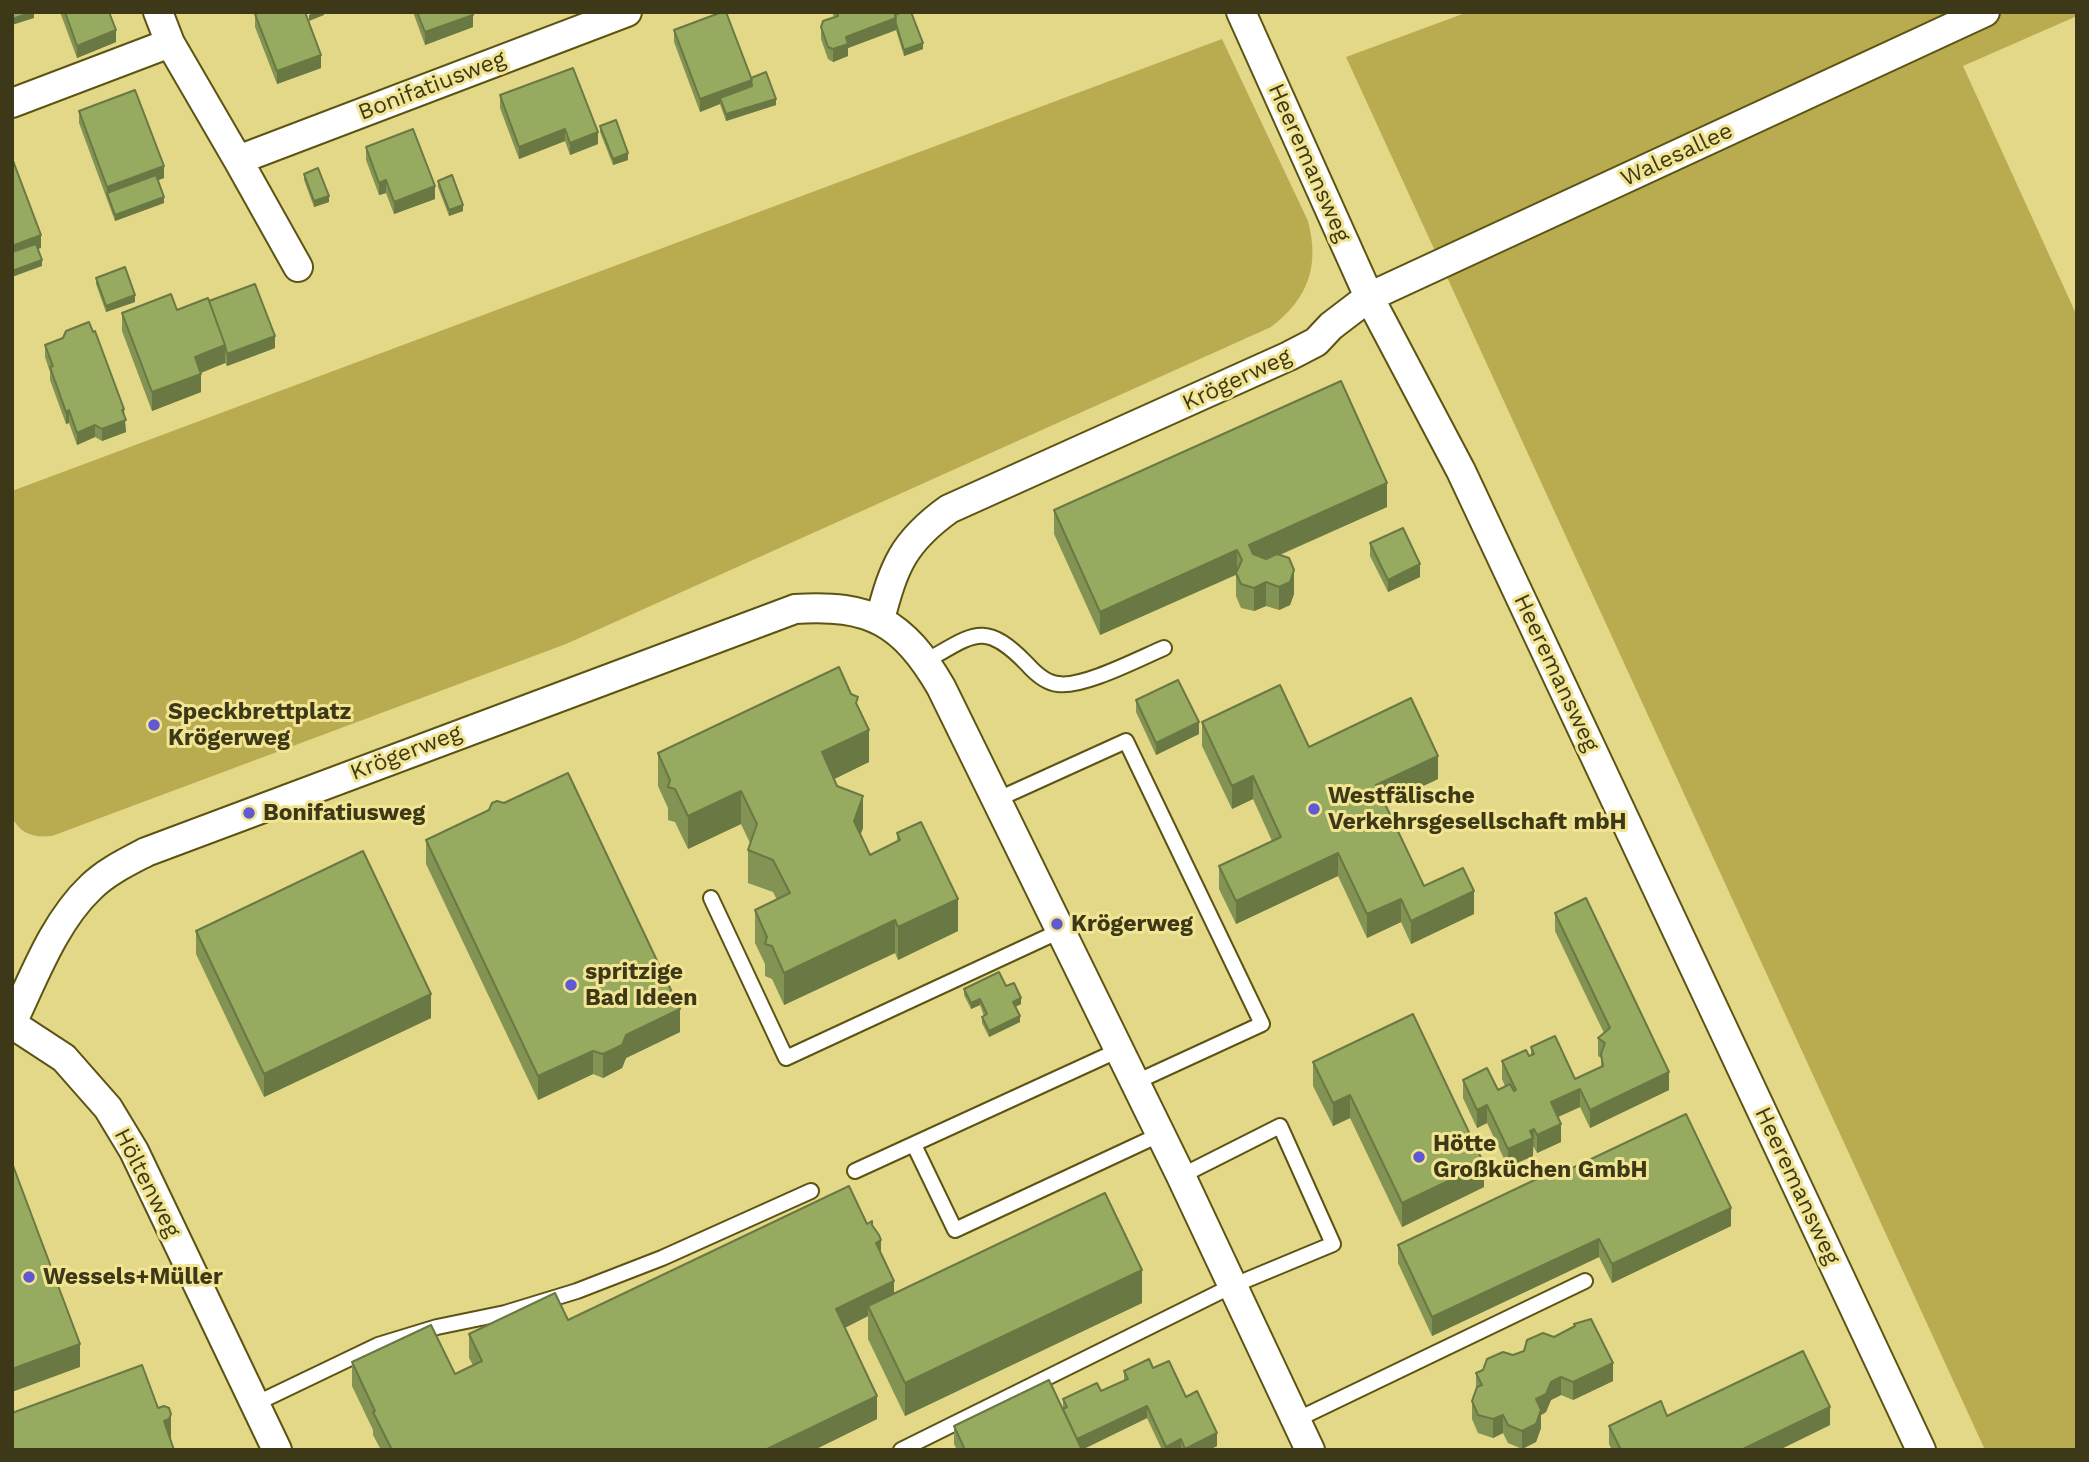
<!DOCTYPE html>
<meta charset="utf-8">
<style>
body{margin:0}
#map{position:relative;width:2089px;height:1462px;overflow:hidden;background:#e3d887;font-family:"Work Sans",sans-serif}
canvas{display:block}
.frame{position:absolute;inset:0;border:14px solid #3d3817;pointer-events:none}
</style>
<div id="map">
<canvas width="2089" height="1462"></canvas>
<div class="frame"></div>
</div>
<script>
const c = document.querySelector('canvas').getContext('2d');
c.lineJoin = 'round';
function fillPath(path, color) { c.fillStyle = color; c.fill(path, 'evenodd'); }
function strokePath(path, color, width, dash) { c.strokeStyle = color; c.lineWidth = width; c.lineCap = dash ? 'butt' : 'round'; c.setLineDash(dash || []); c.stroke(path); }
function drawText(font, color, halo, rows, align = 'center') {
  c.font = font + ' "Work Sans",sans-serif'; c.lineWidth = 6; c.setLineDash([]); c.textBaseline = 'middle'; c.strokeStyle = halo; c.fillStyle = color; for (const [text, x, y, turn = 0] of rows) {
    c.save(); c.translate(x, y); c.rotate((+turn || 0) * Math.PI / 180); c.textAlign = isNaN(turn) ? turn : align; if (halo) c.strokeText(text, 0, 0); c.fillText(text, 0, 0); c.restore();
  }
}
fillPath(new Path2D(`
 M1468,12H2077V16L1963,66L2077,316V1450H1985L1346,57Z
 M1222,39L1308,221C1320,266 1308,299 1271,327L566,644L52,836C34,838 20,834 12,817V491Z`), '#b9ac50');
const service = new Path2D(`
 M926,661C974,634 984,620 1027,664C1035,673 1047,683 1058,684C1083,688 1140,658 1164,648
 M996,800L1126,741L1262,1024L1136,1082
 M711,898L786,1058L1060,931
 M914,1145L955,1230L1161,1134
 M855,1171L1119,1050
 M255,1404L378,1345L437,1327L505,1313L577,1291L662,1258L811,1191
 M1296,1420L1585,1281
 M901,1450L1232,1286L1333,1244L1280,1126L1181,1176`);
const minor = new Path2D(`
 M158,12L170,43L238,160L627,12
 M1241,12L1369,297L1461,471L1921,1450
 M12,103L170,43
 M238,160L298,267
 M880,619C894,566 903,542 949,509L1289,356L1316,342L1331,326L1369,297L1985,12
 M12,1023C34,977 54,922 91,887C106,872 127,862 146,852L795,609C870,604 903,622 941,687L1181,1176L1310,1450
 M12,1024L64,1058L108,1108L134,1151L277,1450`);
strokePath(service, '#5c5414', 18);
strokePath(minor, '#5c5414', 32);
strokePath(service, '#fff', 14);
strokePath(minor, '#fff', 28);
fillPath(new Path2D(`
 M60,12H109L116,42L77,58Z
 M413,12H472L473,27L425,45Z
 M832,12H894L923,49L904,56L896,30L848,48V56L833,62L828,59L821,39V27L834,17Z
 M255,14L321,68L277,84L255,27Z
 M674,30L751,78L776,105L726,121L720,104L700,112L674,42Z
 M500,95L598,144L570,155L565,141L519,159L500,108Z
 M79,111L164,178L158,180L164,203L115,221L79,123Z
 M600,126L628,160L613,165L600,132Z
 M366,147L435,199L394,214L386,193L379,195L366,160Z
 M304,174L329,202L314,207L304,180Z
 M438,181L463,211L449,216L438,187Z
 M96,278L135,302L106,312L96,284Z
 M209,301L275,348L227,366L225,363L201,373V392L152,411L122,331V313L177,310Z
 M45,345L124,416L126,432L102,441L95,437L77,445L69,423L66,424L50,380V372L45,357Z
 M1387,507L1280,555L1294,594L1290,605L1279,610L1266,606L1254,611L1241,608L1236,596V575L1100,635L1054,534V510Z
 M1370,543L1420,577L1388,592L1370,556Z
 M1136,700L1199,734L1156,755L1136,712Z
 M858,708L869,762L834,779L863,828L860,834L870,855L897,842V833L958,931L898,960L895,953L784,1005L772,979L765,976V964L755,943V910L777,900L773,892L748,883V850L750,843L741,824L688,849L675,822L668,820V808L658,786V753Z
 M1202,722L1309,747L1438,779L1385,804L1424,886L1474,914L1411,944L1401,922L1367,938L1338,876L1236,924L1219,889V866L1272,841L1253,799L1232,809L1202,746Z
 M426,840L680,1032L626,1058L622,1068L603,1078L593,1074L538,1100L426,864Z
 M1555,913L1669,1090L1590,1128L1580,1107L1558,1117L1561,1142L1537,1153L1534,1147H1533V1156L1508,1167L1487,1123L1477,1128L1463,1098V1080L1498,1090L1505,1086L1502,1079V1061L1529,1056L1531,1055V1047L1575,1079L1601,1067V1058L1598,1056V1038L1604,1033L1555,931Z
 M196,931L431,1018L264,1097L196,954Z
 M1006,986L1021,1004L1015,1007L1020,1022L989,1037L982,1023V1017L984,1016L980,1005L971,1009L964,995V989Z
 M1313,1062L1484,1187L1402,1227L1350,1118L1333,1126L1313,1086Z
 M1568,1170L1731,1226L1612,1283L1599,1257L1432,1336L1398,1263V1245Z
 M867,1224L872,1225L894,1294L1142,1303L905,1416L868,1339V1316L845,1328L877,1419L814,1450H381L373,1435V1430L352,1386V1362L455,1374L473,1365L469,1358V1334L568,1320Z
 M1574,1324L1613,1381L1573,1400L1561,1395L1551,1400L1546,1412L1541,1415V1428L1536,1442L1522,1449L1508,1443L1503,1433L1493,1438L1478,1433L1472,1419V1401L1476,1389V1373L1574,1327Z
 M1153,1368L1186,1397L1217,1446L1209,1450H1162L1147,1418L1082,1450H957L954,1444V1426L1063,1409V1399L1101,1391L1124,1381V1371Z
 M1667,1416L1830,1425L1779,1450H1612L1609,1444V1426Z`), '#829353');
fillPath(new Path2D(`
 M34,12V18L12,25V19Z
 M315,12H324V15L309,21V15Z
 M473,15V27L425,45V32Z
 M896,18V30L848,48V56L833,62V49L846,37Z
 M116,30V42L77,58V46Z
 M923,43V49L904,56V50Z
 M321,55V68L277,84V71Z
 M752,80V93L720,98V104L700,112V99Z
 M776,99V105L726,121V114Z
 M565,129V141L519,159V147Z
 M598,132V144L570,155V143Z
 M628,153V160L613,165V159Z
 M164,166V178L109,199L107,193V187Z
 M386,180V193L379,195V183Z
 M435,186V199L394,214V202Z
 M329,196V202L314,207V201Z
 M164,197V203L115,221V215Z
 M463,205V211L449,216V210Z
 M41,235V248L12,258V246Z
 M42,260V266L12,277V271Z
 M135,295V302L106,312V306Z
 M275,336V348L227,366V354Z
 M225,345V363L195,375V357Z
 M201,374V392L152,411V392Z
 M124,409L126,432L102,441V429Z
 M69,410V423L66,424V412Z
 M95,425V437L77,445V433Z
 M1387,483V507L1249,568V545Z
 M1237,550V574L1100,635V612Z
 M1420,564V577L1388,592V580Z
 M1294,570V594L1290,605L1279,610V587Z
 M1266,582V606L1254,611V588Z
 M1199,722V734L1156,755V743Z
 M869,730V762L822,785V752Z
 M1438,756V779L1376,808V785Z
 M1253,776V799L1232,809V786Z
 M741,791V824L688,849V816Z
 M863,796V828L854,853V821Z
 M1338,853V876L1236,924V901Z
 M1474,891V914L1411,944V921Z
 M958,899V931L898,960V927Z
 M1401,899V922L1367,938V914Z
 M895,920V953L784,1005V973Z
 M431,994V1018L264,1097V1074Z
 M1021,998V1004L1013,1008V1002Z
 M980,999V1005L971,1009V1003Z
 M680,1009V1032L626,1058L622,1068L603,1078V1054L626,1035Z
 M1020,1016V1022L989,1037V1031Z
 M593,1051V1074L538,1100V1076Z
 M1669,1072V1090L1590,1128V1110Z
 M1580,1089V1107L1551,1120V1102Z
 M1350,1095V1118L1333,1126V1103Z
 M1487,1105V1123L1477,1128V1110Z
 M1561,1124V1142L1537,1153V1135Z
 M1534,1129L1533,1156L1508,1167V1149L1530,1131Z
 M1484,1164V1187L1402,1227V1203Z
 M1731,1208V1226L1612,1283V1264Z
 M1599,1239V1257L1432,1336V1317Z
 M881,1240V1264L876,1243Z
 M1142,1270V1303L905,1416V1383Z
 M894,1281V1304L868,1306V1316L836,1332V1309Z
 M80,1344V1367L12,1392V1369Z
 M1613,1363V1381L1573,1400V1382Z
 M1561,1377V1395L1551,1400L1546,1412L1541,1415V1428L1536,1442L1522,1449V1431L1536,1399L1551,1382Z
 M877,1396V1419L814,1450H765Z
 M1147,1406V1418L1081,1450L1075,1440Z
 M1830,1407V1425L1779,1450H1741Z
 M171,1414V1438L169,1442L164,1421Z
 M1503,1415V1433L1493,1438V1419Z
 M1217,1433V1446L1209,1450H1185V1449Z
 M1181,1439V1450H1166V1447Z`), '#6a7843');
const building = new Path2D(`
 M12,12H33L12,19Z
 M65,12H109L116,30L77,46Z
 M261,12H305L321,55L277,71L255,14Z
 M417,12H472L473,15L425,32Z
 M722,12H726L752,80L700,99L674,30Z
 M837,12H894L896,18L846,37L848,44L833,49L828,47L821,27L823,21L838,16Z
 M902,12H911L923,43L904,50L896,24L895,15Z
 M573,68L598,132L570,143L565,129L519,147L500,95Z
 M766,72L776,99L726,114L720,98L752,86L751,78Z
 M135,90L164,166L107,187L79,111Z
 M616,120L628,153L613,159L600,126Z
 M413,129L435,186L394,202L386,180L379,183L366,147Z
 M12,158L41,235L12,246Z
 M318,168L329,196L314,201L304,174Z
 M156,175L164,197L115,215L107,193Z
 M452,175L463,205L449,210L438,181Z
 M36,244L42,260L12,271V252Z
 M125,267L135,295L106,306L96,278Z
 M255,284L275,336L227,354L225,345L209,301Z
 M171,294L177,310L208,298L225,345L195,357L201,374L152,392L122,313Z
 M89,322L93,332L95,331L124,409L122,410L126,420L102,429L95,425L77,433L69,410L66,412L50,367L53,366L45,345L63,338L66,331Z
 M1341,381L1387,483L1249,545L1253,554L1266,559L1277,554L1289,558L1294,570L1290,582L1279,587L1266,582L1254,588L1241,584L1236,573L1242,560L1237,550L1100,612L1054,510Z
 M1403,528L1420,564L1388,580L1370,543Z
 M839,667L851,694L858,697L856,703L869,730L822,752L837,786L863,796L854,821L870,855L900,840L897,833L921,822L958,899L898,927L895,920L784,973L772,946L765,944L767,937L755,910L790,893L773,860L748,850L757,824L741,791L688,816L675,789L668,787L670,780L658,753Z
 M1178,680L1199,722L1156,743L1136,700Z
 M1280,685L1309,747L1411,698L1438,756L1376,785L1424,886L1463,868L1474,891L1411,921L1401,899L1367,914L1338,853L1236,901L1219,866L1281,837L1253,776L1232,786L1202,722Z
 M568,773L680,1009L626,1035L622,1045L603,1054L593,1051L538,1076L426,840L489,810L492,803L497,801L504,803Z
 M363,851L431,994L264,1074L196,931Z
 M1586,898L1669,1072L1590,1110L1580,1089L1551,1102L1561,1124L1537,1135L1534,1129L1530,1131L1533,1138L1508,1149L1487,1105L1477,1110L1463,1080L1487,1068L1498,1090L1510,1084L1514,1091L1516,1090L1502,1061L1526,1050L1529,1056L1534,1054L1531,1047L1555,1036L1575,1079L1603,1066L1601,1054L1605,1043L1598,1038L1610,1028L1555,913Z
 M999,972L1006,986L1014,983L1021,998L1013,1002L1020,1016L989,1031L982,1017L987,1014L980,999L971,1003L964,989Z
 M1413,1014L1484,1164L1402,1203L1350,1095L1333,1103L1313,1062Z
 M1686,1114L1731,1208L1612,1264L1599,1239L1432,1317L1398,1245L1566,1165L1568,1170Z
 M12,1163L80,1344L12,1369Z
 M849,1186L867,1224L872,1221V1225L879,1235L881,1240L876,1243L894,1281L836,1309L877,1396L765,1450H392L373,1412L375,1411L352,1362L431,1325L455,1374L482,1361L469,1334L555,1293L568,1320Z
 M1105,1193L1142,1270L905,1383L868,1306Z
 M1591,1319L1613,1363L1573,1382L1561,1377L1551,1382L1546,1394L1536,1399L1541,1410L1536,1424L1522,1431L1508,1425L1503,1415L1493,1419L1478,1415L1472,1401L1477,1387L1482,1385L1476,1373L1483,1370L1487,1359L1503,1352L1513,1355L1524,1351L1527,1340L1543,1333L1554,1337L1575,1326L1574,1324Z
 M1803,1351L1830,1407L1741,1450H1621L1609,1426L1661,1401L1667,1416Z
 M1149,1359L1153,1368L1169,1361L1186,1397L1197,1391L1217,1433L1185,1449L1181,1439L1166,1447L1147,1406L1077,1439L1063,1409L1067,1407L1063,1399L1097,1383L1101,1391L1128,1379L1124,1371Z
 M142,1365L158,1408L164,1406L169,1408L171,1414L169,1419L164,1421L174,1450H12V1413Z
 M1049,1380L1082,1450H965L954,1426Z`);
fillPath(building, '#97ab60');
strokePath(building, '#6a7843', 2);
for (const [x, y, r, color] of [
 [154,725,7,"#6159d1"],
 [1314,809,7,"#6159d1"],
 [249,813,7,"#6159d1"],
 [1057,924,7,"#6159d1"],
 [571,985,7,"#6159d1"],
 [1419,1157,7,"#6159d1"],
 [29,1277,7,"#6159d1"]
]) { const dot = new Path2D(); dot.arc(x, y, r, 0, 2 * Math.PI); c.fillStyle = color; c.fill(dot); strokePath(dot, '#f1e594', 2.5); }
drawText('23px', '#3d3817', '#f1e594', [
 ["Bonifatiusweg",432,86,-21],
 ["Walesallee",1677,155,-25],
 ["Heeremansweg",1309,163,66],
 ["Krögerweg",1237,380,-25],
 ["Heeremansweg",1556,673,65],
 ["Krögerweg",406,753,-21],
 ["Höltenweg",147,1183,63],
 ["Heeremansweg",1797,1186,65]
]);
drawText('bold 23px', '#3d3817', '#f1e594', [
 ["Speckbrettplatz",168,712],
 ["Krögerweg",168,738],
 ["Westfälische",1328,796],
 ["Verkehrsgesellschaft mbH",1328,822],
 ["Bonifatiusweg",263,813],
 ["Krögerweg",1071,924],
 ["spritzige",585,972],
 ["Bad Ideen",585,998],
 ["Hötte",1433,1144],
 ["Großküchen GmbH",1433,1170],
 ["Wessels+Müller",43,1277]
], 'left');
</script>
